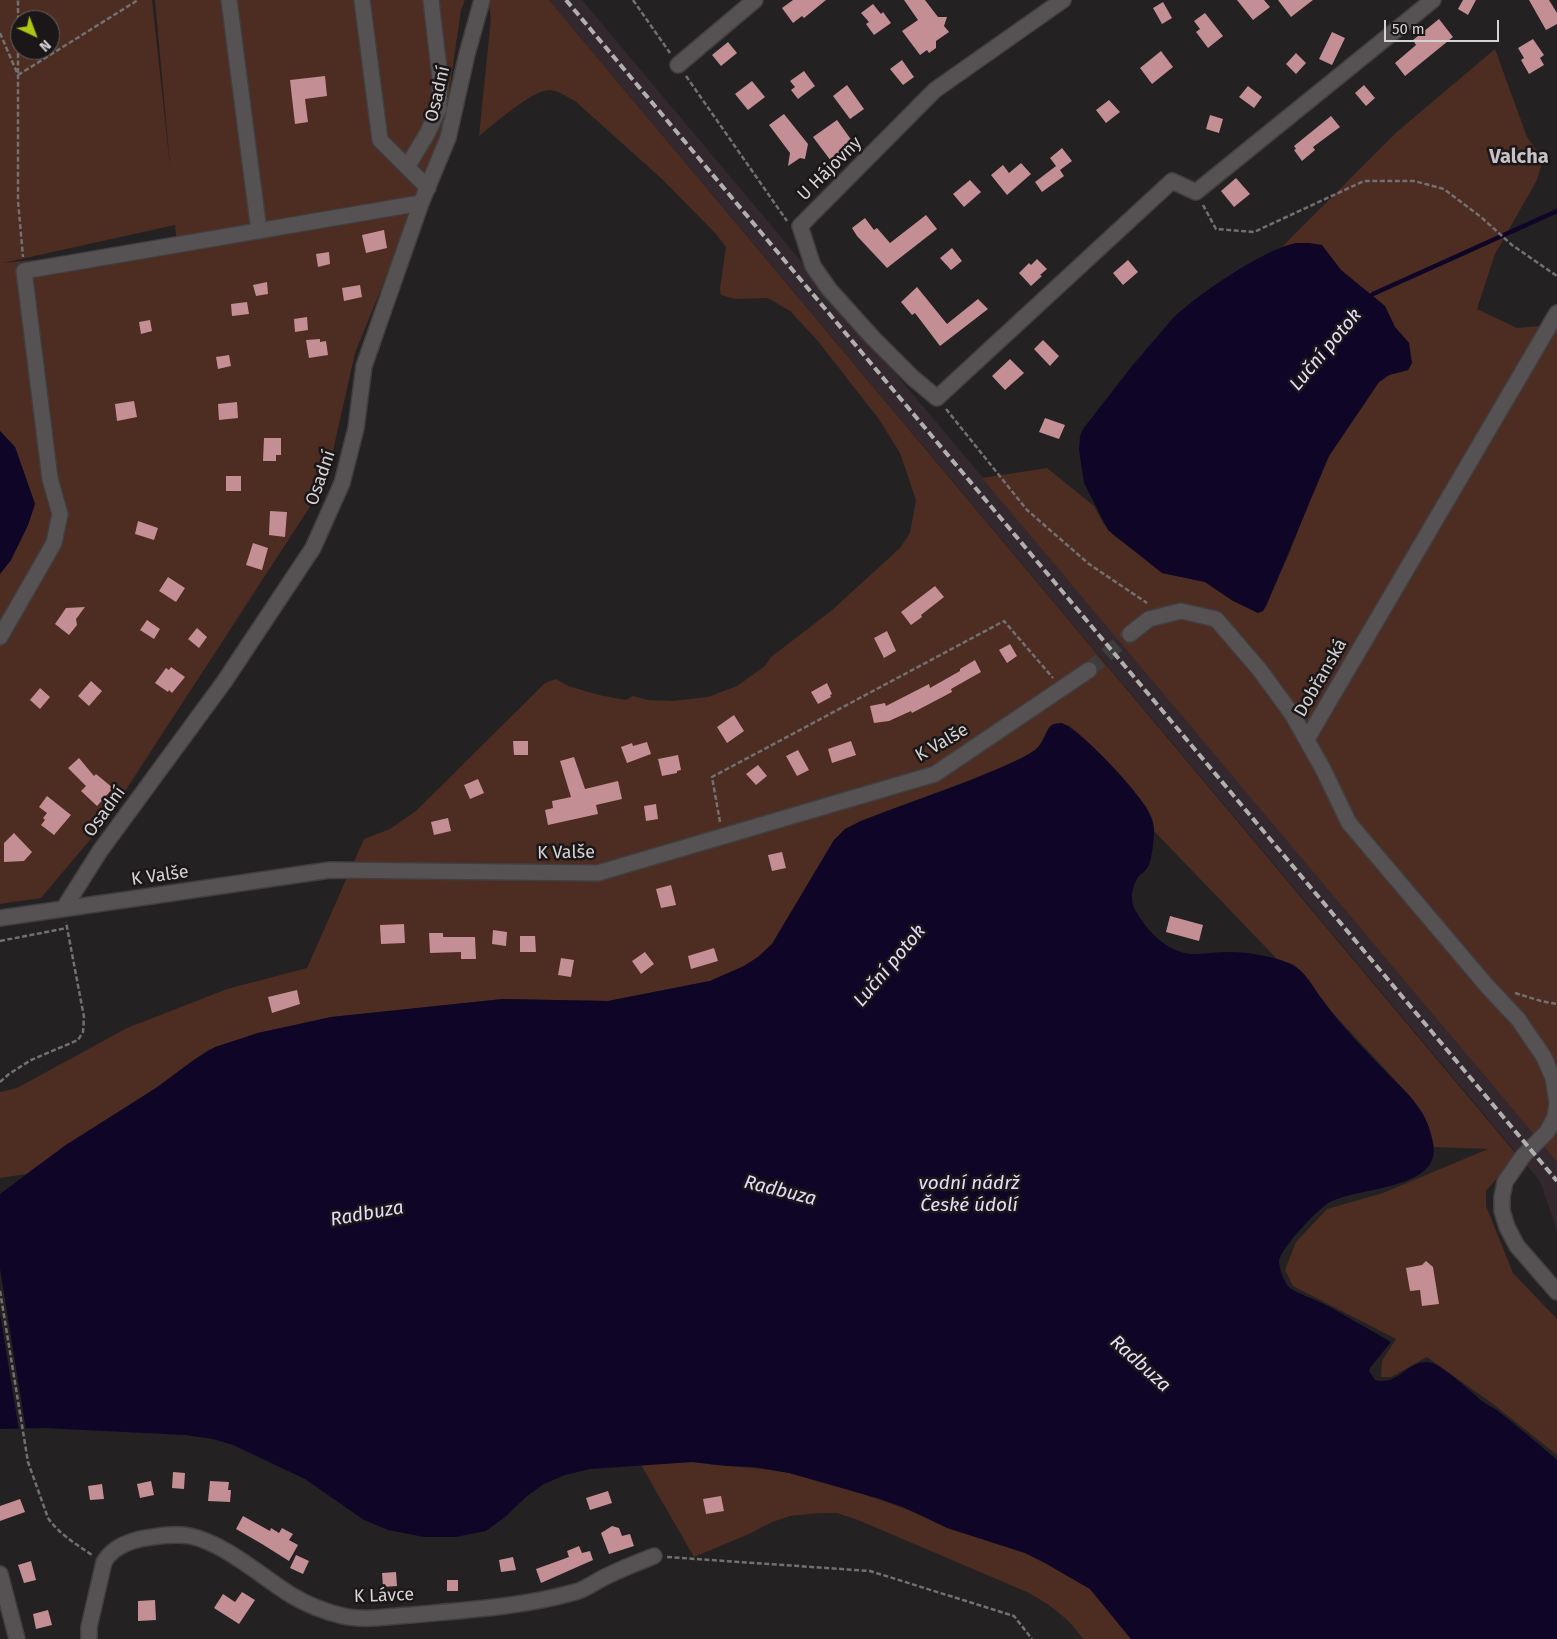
<!DOCTYPE html>
<meta charset="utf-8">
<style>
body{margin:0}
#map{position:relative;width:1557px;height:1639px;overflow:hidden;background:#242123;font-family:"Fira Sans",sans-serif}
canvas{display:block}
.north{position:absolute;left:10px;top:10px;width:50px;height:50px;box-sizing:border-box;background:#1b1719;border:1px solid #656263;border-radius:50%;rotate:137deg;font-size:14px;font-weight:700;line-height:20px;text-align:center;color:#d4d2d3}
.north::after{content:'';display:block;margin:auto;width:18px;height:22px;background:#acc612;clip-path:polygon(50% 0,100% 100%,50% 72%,0 100%)}
.scale{position:absolute;left:1384px;top:20px;width:115px;height:22px;box-sizing:border-box;border:2px solid #d4d2d3;border-top:0;padding-left:6px;font-size:15px;line-height:18px;white-space:nowrap;color:#d4d2d3;-webkit-text-stroke:4px #1b1719;paint-order:stroke}
</style>
<div id="map">
<canvas width="1557" height="1639"></canvas>
<div class="north">N</div>
<div class="scale">50 m</div>
</div>
<script>
const c = document.querySelector('canvas').getContext('2d');
c.lineJoin = 'round';
function fillPath(path, color) { c.fillStyle = color; c.fill(path, 'evenodd'); }
function strokePath(path, color, width, dash) { c.strokeStyle = color; c.lineWidth = width; c.lineCap = dash ? 'butt' : 'round'; c.setLineDash(dash || []); c.stroke(path); }
function drawText(font, color, halo, rows, align = 'center') {
  c.font = font + ' "Fira Sans",sans-serif'; c.lineWidth = 5; c.setLineDash([]); c.textBaseline = 'middle'; c.strokeStyle = halo; c.fillStyle = color; for (const [text, x, y, turn = 0] of rows) {
    c.save(); c.translate(x, y); c.rotate((+turn || 0) * Math.PI / 180); c.textAlign = isNaN(turn) ? turn : align; if (halo) c.strokeText(text, 0, 0); c.fillText(text, 0, 0); c.restore();
  }
}
fillPath(new Path2D(`
 M549,0H582L1557,1162V1230L1540,1181Z`), '#32282d');
fillPath(new Path2D(`
 M0,0H152L171,175L155,0H465L461,10L442,140L355,353L326,482L105,822L41,898L0,904V574L11,560L28,525L35,504L15,447L0,431ZM20,20H50V50H20ZM175,225L177,246L3,263Z
 M488,0H549L1517,1155L1486,1191V1206L1513,1273L1557,1319V1455L1493,1404L1427,1357L1391,1377H1381L1382,1361L1396,1339L1293,1286L1285,1270L1296,1242L1327,1209L1383,1193L1488,1149L1434,1147L1426,1120L1410,1096L1330,1010L1297,968L1277,959L1154,831C1153,827 1153,823 1152,819C1142,793 1091,743 1068,725L1046,733L1039,746L1031,753L1011,763L970,780L861,821L845,829L834,840L772,944L758,957L744,966L710,981L608,1001L503,999L332,1017L258,1033L208,1050L156,1088L66,1145L26,1174L0,1178V1092L17,1088L127,1028L227,989L307,968L364,839L390,829L416,811L545,683L556,679L568,686L599,695L626,700L633,696L648,700L672,701L708,697L737,686L765,666L771,657L831,611L900,548L910,533L916,500L900,453L878,418L817,340L790,311L768,298L735,299L721,295L720,288L726,247L716,234L662,179L575,101C567,97 559,91 550,90C533,89 493,125 479,136L491,18Z
 M1495,49L1527,137L1543,159L1537,180L1495,254L1477,309L1517,328L1550,325L1557,321V1162L982,478L1047,468L1094,506L1103,523L1113,535L1153,565L1162,573L1205,582L1233,601L1263,611L1289,554L1316,483L1329,456L1379,382L1389,375L1408,370L1409,343L1395,327L1385,306L1346,275L1334,262L1296,243L1282,247L1398,131Z
 M692,1462C705,1463 717,1466 730,1466C750,1468 770,1469 790,1473C871,1492 946,1526 1025,1553L1045,1563L1090,1589L1131,1639H1083C1069,1618 1049,1604 1027,1592L858,1520L837,1513H820L790,1516L772,1522L749,1534L694,1557L641,1465Z`), '#4d2c21');
fillPath(new Path2D(`
 M1296,243H1309L1322,245L1341,270L1385,306L1395,327L1409,343L1412,363L1408,370L1389,375L1379,382L1329,456L1267,604L1263,611L1258,613L1233,601L1205,582L1162,573L1108,530L1084,483L1079,450L1080,436L1083,429L1132,366L1174,317C1200,293 1262,250 1296,243Z
 M0,431L15,447L35,504L28,525L11,560L0,574Z
 M1062,723C1082,731 1134,788 1146,807C1150,814 1154,822 1154,830C1154,840 1152,856 1149,865C1147,869 1143,873 1139,876C1131,887 1129,902 1137,913C1148,932 1168,952 1191,954C1204,954 1217,952 1230,952C1249,952 1271,956 1289,963C1304,969 1313,987 1322,999C1341,1026 1365,1050 1388,1074C1399,1085 1412,1097 1421,1111C1427,1120 1431,1132 1433,1143C1443,1192 1353,1186 1327,1204C1316,1211 1281,1248 1279,1261C1279,1268 1284,1283 1290,1288C1299,1294 1312,1298 1322,1303C1345,1315 1368,1329 1391,1342L1370,1368L1369,1371L1375,1380C1399,1386 1405,1362 1427,1362C1440,1362 1471,1392 1482,1401C1487,1405 1493,1407 1498,1411C1518,1427 1538,1443 1557,1460V1639H1131L1090,1589L1045,1563L1025,1553L947,1528L903,1507L880,1499L789,1473L754,1467L728,1466L692,1462L590,1469L565,1475L544,1484L527,1496L505,1517L486,1531L456,1537H424L388,1530L364,1520L305,1479L233,1445L213,1439L185,1435L43,1428L0,1429V1194L66,1145L156,1088L195,1059L215,1047L258,1033L331,1017L503,999L608,1001L710,981L744,966L758,957L772,944L834,840L845,829L861,821C914,800 970,783 1022,758C1028,754 1036,751 1040,745C1049,734 1044,723 1062,723Z`), '#0f0627');
fillPath(new Path2D(`
 M0,1269L26,1430H19L0,1314Z`), '#242123');
strokePath(new Path2D(`
 M1370,297L1373,294L1557,211`), '#0f0627', 4.5);
fillPath(new Path2D(`
 M793,0H826L804,18L802,16L793,23L782,8Z
 M904,0H925L938,17H947L944,26L949,32L936,41V48L929,53L927,50L920,55L902,31L918,20Z
 M1237,0H1264L1270,7L1253,20Z
 M1278,0H1313L1291,17Z
 M1463,0H1476L1468,15L1458,9Z
 M1529,0H1549L1557,13V24L1546,30Z
 M1163,2L1172,18L1162,24L1153,8Z
 M873,4L881,14L883,12L891,23L874,35L866,24L869,22L861,13Z
 M1205,13L1223,36L1208,48L1196,32L1200,29L1194,21Z
 M1439,19L1453,37L1405,76L1395,63L1416,45L1413,40Z
 M1332,32L1345,38L1332,65L1319,59Z
 M1533,39L1544,55L1540,58L1544,65L1529,74L1521,60L1524,58L1518,48Z
 M728,42L737,53L721,66L712,55Z
 M1161,51L1173,67L1152,84L1140,68Z
 M1296,53L1306,63L1296,74L1286,64Z
 M902,60L914,77L903,85L890,69Z
 M804,71L815,86L798,99L791,90L795,87L790,81Z
 M325,76L327,96L305,99L308,122L295,124L290,80Z
 M752,81L765,97L748,110L735,94Z
 M847,85L864,109L850,119L833,96Z
 M1364,85L1375,98L1366,106L1355,93Z
 M1248,86L1262,97L1254,108L1239,97Z
 M1109,100L1120,112L1106,123L1096,110Z
 M784,114L808,144L805,159L800,158L788,166L790,153L769,125Z
 M1210,115L1223,119L1219,133L1206,129Z
 M1331,116L1340,127L1313,147L1315,150L1302,161L1294,150L1296,149L1294,146Z
 M837,120L855,145L831,161L813,137Z
 M1062,148L1072,161L1060,170L1064,176L1042,192L1035,182L1056,166L1050,158Z
 M1021,163L1031,174L1007,195L991,175L1003,165L1009,173Z
 M1236,178L1250,194L1234,207L1221,191Z
 M970,180L981,192L964,207L953,194Z
 M926,215L937,229L887,268L857,236L852,228L865,218L874,230L877,228L890,243Z
 M384,230L387,248L366,253L362,235Z
 M952,248L962,261L951,270L940,258Z
 M329,252L330,264L318,267L316,254Z
 M1037,259L1047,269L1040,275L1042,276L1031,286L1019,273L1029,263L1031,265Z
 M1128,260L1138,272L1123,285L1113,273Z
 M267,282L268,294L256,296L253,285Z
 M360,285L362,297L344,301L342,288Z
 M917,287L947,324L978,299L988,309L940,346L915,313L912,315L901,302Z
 M247,302L249,314L232,316L231,304Z
 M307,317L308,330L295,332L294,319Z
 M150,320L152,331L141,334L139,322Z
 M320,339V342L326,341L328,355L309,358L306,340Z
 M1043,340L1059,356L1050,366L1034,349Z
 M229,355L231,366L218,369L216,357Z
 M1010,359L1024,373L1005,390L992,376Z
 M134,401L137,417L117,421L115,404Z
 M237,402L238,418L219,420L218,404Z
 M1045,418L1065,425L1059,439L1039,432Z
 M264,438H281V455H276V461H263Z
 M226,476H241V491H226Z
 M270,511L287,512L285,537L269,535Z
 M138,521L158,528L154,540L135,534Z
 M253,543L268,548L262,570L246,565Z
 M168,577L185,588L176,602L159,591Z
 M935,586L944,597L921,615L922,617L911,625L901,612Z
 M85,607L76,619L77,625L69,635L55,624L66,608Z
 M147,620L160,629L154,639L140,630Z
 M197,628L207,637L199,648L188,639Z
 M887,631L896,651L884,658L874,638Z
 M1010,644L1017,656L1007,663L999,650Z
 M975,660L981,672L951,689L952,692L912,713L911,711L889,721L874,723L870,706L885,703L886,706L929,684L930,688L960,671V669Z
 M171,667L185,677L172,693L169,690L168,692L155,683L166,668L169,670Z
 M91,681L102,691L89,706L78,696Z
 M827,683L832,694L830,695L831,697L818,704L811,692Z
 M40,688L50,697L40,709L30,700Z
 M734,715L744,731L727,743L717,727Z
 M513,741H528V755H514Z
 M851,741L856,755L832,763L828,749Z
 M647,742L651,754L627,763L621,747L632,743L633,746Z
 M798,750L809,770L797,776L786,756Z
 M678,755L681,770L677,771V773L662,776L658,759Z
 M574,757L585,789L618,781L622,799L596,805L598,814L548,825L545,810L553,808L552,801L571,797L560,761Z
 M79,758L94,776L96,774L113,788L97,806L81,791L86,786L68,768Z
 M758,765L767,776L756,785L746,774Z
 M478,779L484,793L470,799L464,785Z
 M47,796L71,815L54,835L41,825L45,820L43,818L47,813L39,807Z
 M656,804L658,819L646,821L644,806Z
 M448,818L451,831L434,835L431,822Z
 M14,833L32,852L24,861L4,862V843Z
 M782,852L786,868L772,871L768,855Z
 M671,885L676,905L661,908L656,889Z
 M1170,916L1203,925L1199,941L1166,932Z
 M404,924L405,943L381,944L380,925Z
 M493,930L507,932L506,946L492,944Z
 M429,933H443V937H475L476,959H461V952L430,953Z
 M520,936H535L536,952H520Z
 M714,948L718,961L691,969L688,956Z
 M645,952L654,964L641,974L632,961Z
 M561,958L574,960L571,977L558,975Z
 M297,990L300,1004L272,1013L268,997Z
 M1426,1261L1433,1267L1439,1304L1422,1306L1420,1290L1410,1291L1406,1268L1422,1265Z
 M173,1472L185,1473L184,1489L172,1488Z
 M151,1481L154,1495L140,1498L137,1484Z
 M210,1481L229,1482L228,1490H231L230,1502L208,1501Z
 M102,1484L104,1499L90,1500L88,1486Z
 M608,1491L612,1503L590,1510L586,1498Z
 M721,1496L724,1511L706,1514L703,1499Z
 M20,1499L25,1512L0,1521V1506Z
 M243,1516L270,1531L271,1528L279,1533L282,1528L293,1534L289,1540L298,1545L289,1561L262,1544L236,1529Z
 M612,1526L619,1528L622,1536L630,1534L634,1546L609,1554L601,1533Z
 M579,1546L582,1553L590,1551L593,1560L541,1583L536,1569L569,1557L567,1551Z
 M296,1555L309,1561L303,1574L290,1568Z
 M513,1557L516,1570L501,1572L499,1560Z
 M31,1561L36,1580L24,1583L18,1565Z
 M396,1572L397,1586L383,1587L382,1573Z
 M447,1580H458V1591H447Z
 M242,1592L255,1600L239,1624L214,1608L223,1594L235,1602Z
 M155,1600L156,1620L138,1621V1601Z
 M48,1610L52,1625L36,1629L33,1614Z`), '#c38e94');
strokePath(new Path2D(`
 M1089,670L1130,634`), '#3e3c3d', 15, [15, 8]);
const minor = new Path2D(`
 M229,0L259,231
 M362,0L380,140L428,188
 M1063,0L935,90L800,226L813,266L829,289L873,338L913,378L937,398L1172,181L1196,192L1433,0
 M678,65L755,0
 M407,167L427,134L439,108L440,78L431,0
 M1130,634L1149,619L1181,611L1216,619L1259,669L1292,714L1323,769L1349,823L1487,986L1518,1019L1544,1057L1553,1078L1557,1102L1555,1117L1547,1132L1523,1156L1505,1182L1502,1197V1211L1507,1227L1517,1246L1557,1292
 M0,637L54,543L60,514L50,479L24,271C156,249 289,225 421,203
 M1307,739L1557,313
 M64,908L100,851L224,682L313,548L342,483L356,428L364,366L421,203L448,138L467,54L482,0
 M0,918L330,870L598,873L935,774L1089,670
 M0,1574L17,1639
 M89,1639V1627L104,1562C112,1548 129,1541 145,1538C159,1536 175,1533 190,1536C224,1543 261,1576 291,1595C306,1604 326,1612 343,1616C364,1621 389,1616 411,1615C466,1610 522,1607 575,1592C587,1589 597,1580 609,1575C623,1568 639,1562 654,1556`);
strokePath(minor, '#413e40', 18);
strokePath(new Path2D(`
 M633,0L670,53
 M0,33L18,75V201L23,257
 M18,73V0
 M18,75L138,0
 M686,76L787,221
 M1203,205L1216,229L1254,232L1364,181H1414L1444,189L1481,217L1512,245L1557,276
 M946,409L1027,510L1089,564L1147,603
 M720,822L712,777L1004,621L1053,678
 M0,941L67,928
 M1515,993L1541,1001L1557,1004
 M0,1082L9,1074L31,1060L78,1040L83,1032L84,1017L66,922
 M0,1291L28,1462L48,1518C59,1534 76,1544 92,1555
 M667,1557L870,1571L1014,1616L1032,1639`), '#727071', 2.5, [5, 2.5]);
strokePath(minor, '#565254', 15);
strokePath(new Path2D(`
 M566,0L1557,1181`), '#b1afb0', 4, [8, 4]);
drawText('18px', '#d4d2d3', '#1b1719', [
 ["Osadní",438,94,-77],
 ["U Hájovny",830,169,-45],
 ["Osadní",321,478,-71],
 ["Dobřanská",1321,678,-60],
 ["K Valše",942,743,-30],
 ["Osadní",105,812,-54],
 ["K Valše",566,853,-1],
 ["K Valše",160,876,-8],
 ["K Lávce",384,1596,-2]
]);
drawText('italic 19px', '#e2defa', '#1b1719', [
 ["Luční potok",1326,350,-50],
 ["Luční potok",890,966,-50],
 ["vodní nádrž",969,1184],
 ["České údolí",969,1206],
 ["Radbuza",780,1191,14],
 ["Radbuza",367,1214,-10],
 ["Radbuza",1140,1364,42]
]);
drawText('bold 20px', '#c7c2c5', '#1b1719', [
 ["Valcha",1519,157]
]);
</script>
